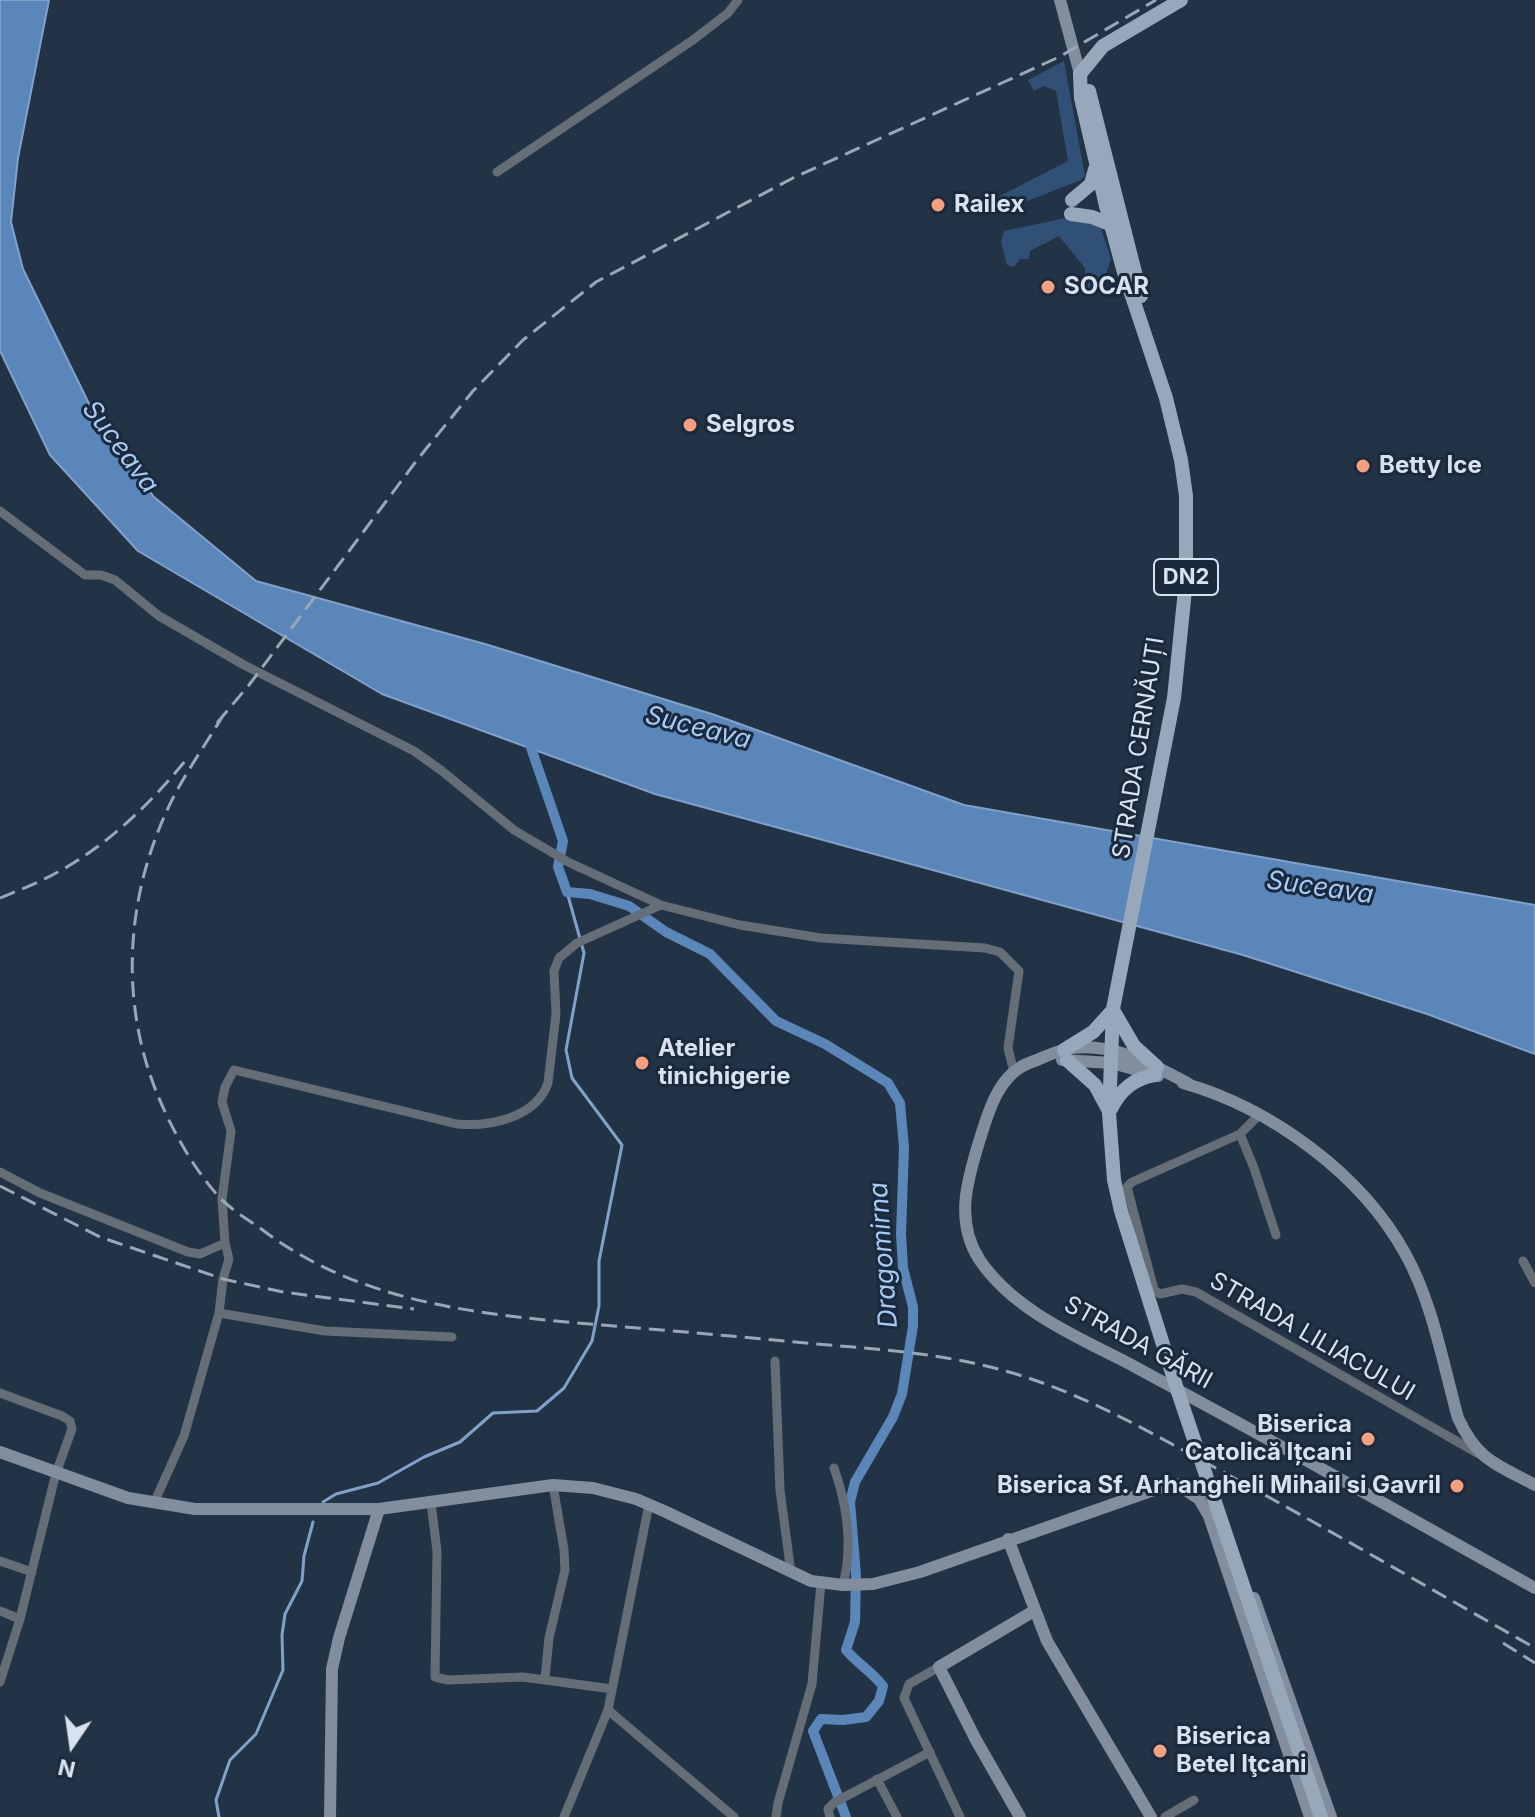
<!DOCTYPE html>
<meta charset="utf-8">
<style>
body{margin:0}
#map{position:relative;width:1535px;height:1817px;overflow:hidden;background:#233346;font-family:Inter,sans-serif}
canvas{display:block}
.north{position:absolute;left:32px;top:1705px;width:80px;height:80px;-webkit-text-stroke:6px #1a293b;paint-order:stroke;rotate:193deg;font-size:22px;font-weight:700;line-height:32px;text-align:center;color:#d8e2ee}
.north::after{content:'';display:block;margin:auto;width:28px;height:36px;background:#d8e2ee;clip-path:polygon(50% 0,100% 100%,50% 72%,0 100%)}
</style>
<div id="map">
<canvas width="1535" height="1817"></canvas>
<div class="north">N</div>
</div>
<script>
const c = document.querySelector('canvas').getContext('2d');
c.lineJoin = 'round';
function fillPath(path, color) { c.fillStyle = color; c.fill(path, 'evenodd'); }
function strokePath(path, color, width, dash) { c.strokeStyle = color; c.lineWidth = width; c.lineCap = dash ? 'butt' : 'round'; c.setLineDash(dash || []); c.stroke(path); }
function drawText(font, color, halo, rows, align = 'center') {
  c.font = font + ' Inter,sans-serif'; c.lineWidth = 6; c.setLineDash([]); c.textBaseline = 'middle'; c.strokeStyle = halo; c.fillStyle = color; for (const [text, x, y, turn = 0] of rows) {
    c.save(); c.translate(x, y); c.rotate((+turn || 0) * Math.PI / 180); c.textAlign = isNaN(turn) ? turn : align; if (halo) c.strokeText(text, 0, 0); c.fillText(text, 0, 0); c.restore();
  }
}
fillPath(new Path2D(`
 M1064,61L1085,176L1081,180L1007,209L998,207L994,199L1068,161L1056,91L1043,86L1034,91L1028,80Z
 M1065,218L1086,220L1100,225L1111,259L1100,291L1094,295L1085,292V268L1059,236L1030,251L1029,259H1020L1014,267L1007,265L1001,242L1004,231Z`), '#305076');
const water = new Path2D(`
 M0,0H49L18,158L11,222L23,269L100,426L154,497L256,581L485,644L715,715L964,805L1535,905V1054L1427,1014L1243,955L655,794L382,694L138,551L50,455L0,351Z`);
fillPath(water, '#5a86ba');
strokePath(water, '#80a2ca', 2);
strokePath(new Path2D(`
 M323,1502L336,1494L378,1483L424,1457L460,1442L493,1413L537,1411L564,1388L592,1341L599,1306V1261L622,1145L572,1078L566,1050L584,953L567,892
 M219,1817L216,1800L230,1760L256,1734L283,1670L282,1635L285,1614L302,1581L304,1556L313,1522`), '#80a2ca', 3);
strokePath(new Path2D(`
 M528,739L563,841L558,867L567,892L590,894L629,906L666,932L710,954L776,1021L825,1044L888,1083L900,1103L904,1147L901,1234L903,1268L913,1307V1326L902,1394L893,1417L855,1482L850,1502L856,1575L855,1622L846,1650C858,1664 871,1671 883,1686L879,1701L866,1717L843,1720L821,1719L813,1731L846,1817`), '#5a86ba', 10);
strokePath(new Path2D(`
 M497,172L693,40L728,13L738,0
 M0,511L85,575H101L115,580L159,616L244,665L414,751L442,771L514,830L568,862L661,905L740,925L821,938L985,948L1000,952L1019,971L1008,1048L1014,1072
 M1259,1115L1240,1134L1132,1182L1127,1187L1154,1290L1160,1294L1182,1289L1196,1292L1479,1454
 M1240,1134L1254,1168L1276,1235
 M0,1172L40,1193L188,1252L200,1254L225,1243
 M1523,1261L1535,1283
 M219,1313L325,1331L452,1337
 M775,1361L780,1490L791,1573
 M0,1393L62,1416L70,1421L72,1429L56,1473L20,1619L0,1682
 M834,1468C847,1505 853,1546 843,1585
 M154,1503L184,1436L219,1313L223,1279L229,1259L225,1243L222,1199L231,1131L222,1102L225,1087L234,1070L457,1124C489,1127 536,1118 548,1083L556,1014L554,971L559,958L577,943L661,905
 M431,1503L437,1551L435,1677L448,1680L523,1677L612,1689
 M0,1561L32,1572
 M0,1611L20,1619
 M939,1667L909,1684L904,1698L960,1817
 M545,1678L549,1638L565,1570L564,1550L553,1485
 M608,1710L734,1817
 M877,1779L897,1817
 M564,1817L608,1710L649,1504
 M776,1817L778,1803L812,1684L821,1583
 M830,1817L828,1809L835,1802L930,1752
 M1165,1817L1194,1800`), '#656d77', 9);
strokePath(new Path2D(`
 M1060,0L1080,74
 M1062,1060L1112,1063L1158,1076
 M1183,1083C1271,1108 1362,1174 1406,1255C1433,1304 1443,1364 1458,1418C1478,1461 1496,1464 1535,1485
 M1189,1084C1152,1064 1107,1039 1063,1050C1052,1053 1040,1059 1029,1063C998,1075 988,1113 979,1142C967,1181 955,1221 979,1259C1012,1309 1075,1336 1126,1362C1158,1379 1190,1397 1222,1414C1327,1471 1431,1530 1535,1588
 M0,1452L128,1498L195,1509H379L553,1485L593,1488L636,1499L664,1511L811,1581L843,1585L873,1584L920,1572L1168,1485L1187,1484L1215,1495
 M1183,1488L1199,1499L1209,1516L1310,1817
 M1008,1539L1047,1641L1151,1817
 M1254,1598L1331,1817
 M330,1817L332,1669L339,1638L379,1509
 M1020,1817L976,1740L939,1667L1034,1611`), '#828e9e', 12);
strokePath(new Path2D(`
 M1080,74L1081,98L1106,206L1123,269L1166,398L1181,460L1186,496V580L1174,698L1113,1009L1109,1113L1114,1180L1121,1211L1178,1392L1321,1817
 M1080,74L1103,46L1181,0
 M1089,91L1141,296
 M1072,200L1091,184L1095,169
 M1071,214L1092,217L1112,225
 M1113,1010L1134,1046L1157,1067
 M1064,1050L1093,1032L1113,1010
 M1067,1060L1095,1085L1109,1111
 M1111,1109C1120,1090 1135,1078 1155,1075`), '#98a8bb', 14);
strokePath(new Path2D(`
 M224,714C207,742 188,769 173,798C127,889 118,995 156,1091C171,1128 193,1169 221,1199C232,1210 247,1219 260,1228C359,1304 482,1315 602,1325C673,1331 745,1337 816,1344C881,1349 946,1354 1009,1372C1082,1393 1146,1430 1212,1466C1321,1525 1427,1587 1535,1648
 M217,723L249,685L417,460L473,391L523,340L596,282L793,178L1059,57L1156,0
 M0,898C19,890 38,883 56,873C107,846 150,804 186,760
 M0,1186L100,1237L223,1279L283,1292L414,1309
 M1503,1643L1535,1663`), '#9ba7b5', 3, [16, 8]);
for (const [x, y, r, color] of [
 [938,205,8,"#f2a07e"],
 [1048,287,8,"#f2a07e"],
 [690,425,8,"#f2a07e"],
 [1363,466,8,"#f2a07e"],
 [642,1063,8,"#f2a07e"],
 [1368,1439,8,"#f2a07e"],
 [1457,1486,8,"#f2a07e"],
 [1160,1751,8,"#f2a07e"]
]) { const dot = new Path2D(); dot.arc(x, y, r, 0, 2 * Math.PI); c.fillStyle = color; c.fill(dot); strokePath(dot, '#1a293b', 3); }
for (const [x, y, w] of [
 [1186,577,64]
]) { const box = new Path2D(); box.roundRect(x - w / 2, y - 18, w, 36, 6); c.fillStyle = '#1a293b'; c.fill(box); strokePath(box, '#d8e2ee', 2); }
drawText('bold 22px', '#d8e2ee', null, [
 ["DN2",1186,577]
]);
drawText('bold 24px', '#d8e2ee', '#1a293b', [
 ["Railex",954,205],
 ["SOCAR",1064,287],
 ["Selgros",706,425],
 ["Betty Ice",1379,466],
 ["Atelier",658,1049],
 ["tinichigerie",658,1077],
 ["Biserica",1352,1425,"right"],
 ["Catolică Ițcani",1352,1453,"right"],
 ["Biserica Sf. Arhangheli Mihail si Gavril",1441,1486,"right"],
 ["Biserica",1176,1737],
 ["Betel Iţcani",1176,1765]
], 'left');
drawText('24px', '#d8e2ee', '#1a293b', [
 ["STRADA CERNĂUȚI",1139,748,-81],
 ["STRADA LILIACULUI",1312,1337,30],
 ["STRADA GĂRII",1138,1343,29]
]);
drawText('italic 26px', '#a6cbf7', '#1a293b', [
 ["Suceava",120,447,53],
 ["Suceava",698,728,14],
 ["Suceava",1320,888,8],
 ["Dragomirna",884,1255,-94]
]);
</script>
